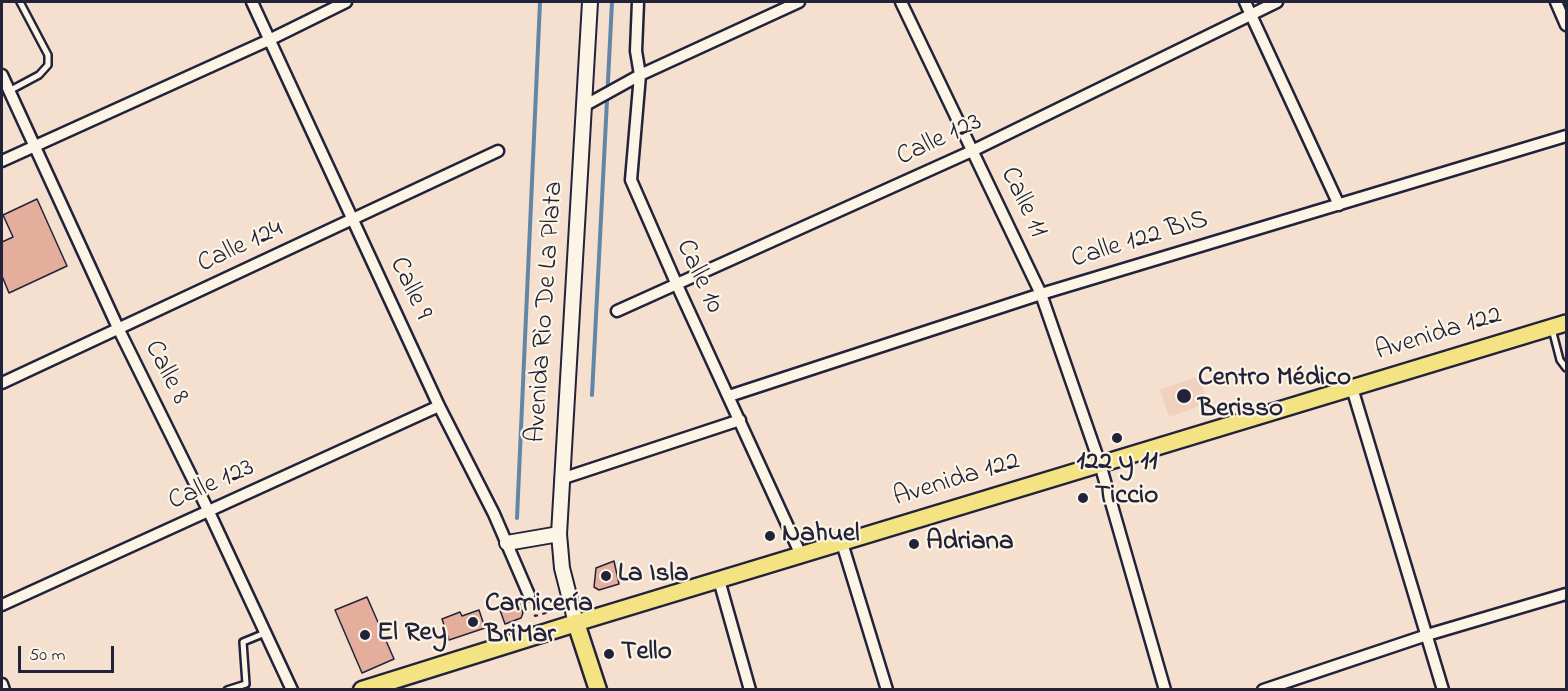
<!DOCTYPE html>
<meta charset="utf-8">
<style>
body{margin:0}
#map{position:relative;width:1568px;height:691px;overflow:hidden;background:#f5e0cf;font-family:"Indie Flower",sans-serif}
canvas{display:block}
.frame{position:absolute;inset:0;border:3px solid #22223b;pointer-events:none}
.scale{position:absolute;left:18px;top:646px;width:96px;height:27px;box-sizing:border-box;border:3px solid #22223b;border-top:0;padding-left:8px;font-size:18px;line-height:21px;white-space:nowrap;color:#22223b;-webkit-text-stroke:4px #fcf5e5;paint-order:stroke}
</style>
<div id="map">
<canvas width="1568" height="691"></canvas>
<div class="frame"></div>
<div class="scale">50 m</div>
</div>
<script>
const c = document.querySelector('canvas').getContext('2d');
c.lineJoin = 'round';
function fillPath(path, color) { c.fillStyle = color; c.fill(path, 'evenodd'); }
function strokePath(path, color, width, dash) { c.strokeStyle = color; c.lineWidth = width; c.lineCap = dash ? 'butt' : 'round'; c.setLineDash(dash || []); c.stroke(path); }
function drawText(font, color, halo, rows, align = 'center') {
  c.font = font + ' "Indie Flower",sans-serif'; c.lineWidth = 4.5; c.setLineDash([]); c.textBaseline = 'middle'; c.strokeStyle = halo; c.fillStyle = color; for (const [text, x, y, turn = 0] of rows) {
    c.save(); c.translate(x, y); c.rotate((+turn || 0) * Math.PI / 180); c.textAlign = isNaN(turn) ? turn : align; if (halo) c.strokeText(text, 0, 0); c.fillText(text, 0, 0); c.restore();
  }
}
fillPath(new Path2D(`
 M1199,376L1208,403L1169,417L1160,390Z`), '#f0d1c0');
strokePath(new Path2D(`
 M592,395L612,2
 M517,518L540,2`), '#6286a5', 4);
const building = new Path2D(`
 M37,199L67,266L9,293L2,276V242L13,237L3,215Z
 M614,561L619,584L599,590L594,587L596,568Z
 M367,597L394,659L362,673L335,610Z
 M519,602L523,613L521,618L505,624L500,610Z
 M479,610L485,628L449,640L442,619L460,612L462,616Z`);
fillPath(building, '#e5ae9c');
strokePath(building, '#22223b', 1.5);
const service = new Path2D(`
 M9,91L39,75L48,65V55L20,2
 M1552,329L1560,360L1566,368
 M227,690L246,684L243,642L265,633`);
const minor = new Path2D(`
 M252,2L439,406L494,514L529,595
 M638,2L636,51L640,75L631,180L677,285L801,555
 M901,2L1041,294L1100,464L1165,690
 M1245,2L1339,205
 M1556,2L1566,25
 M2,75L119,330L209,512L292,690
 M584,106L640,75L799,2
 M2,161L269,40L346,2
 M617,311L972,151L1277,2
 M2,383L498,151
 M1352,388L1443,690
 M729,396L1041,294L1566,136
 M561,479L740,420
 M842,543L887,690
 M719,580L750,690
 M2,605L439,406
 M2,684L4,690
 M1263,690L1427,635L1566,594`);
const secondary = new Path2D(`
 M507,543L559,534
 M576,623L562,568L559,534L590,2`);
const primary = new Path2D(`
 M576,623L1566,323`);
const trunk = new Path2D(`
 M362,690L576,623L598,690`);
strokePath(service, '#22223b', 10);
strokePath(minor, '#22223b', 15);
strokePath(secondary, '#22223b', 18);
strokePath(primary, '#22223b', 20);
strokePath(trunk, '#22223b', 21);
strokePath(new Path2D(`
 M532,606L535,616L546,613L548,618`), '#22223b', 2, [4.5, 4.5]);
strokePath(service, '#fcf5e5', 5);
strokePath(minor, '#fcf5e5', 10);
strokePath(secondary, '#fcf5e5', 14);
strokePath(primary, '#f4e382', 15);
strokePath(trunk, '#f4e382', 16);
for (const [x, y, r, color] of [
 [1184,396,8,"#22223b"],
 [1117,438,6,"#22223b"],
 [1083,498,6,"#22223b"],
 [770,536,6,"#22223b"],
 [914,544,6,"#22223b"],
 [606,576,6,"#22223b"],
 [473,622,6,"#22223b"],
 [365,635,6,"#22223b"],
 [609,654,6,"#22223b"]
]) { const dot = new Path2D(); dot.arc(x, y, r, 0, 2 * Math.PI); c.fillStyle = color; c.fill(dot); strokePath(dot, '#fcf5e5', 2); }
drawText('27px', '#22223b', '#fcf5e5', [
 ["Calle 123",940,141,-25],
 ["Calle 11",1022,203,64],
 ["Calle 122 BIS",1140,241,-17],
 ["Calle 124",241,248,-25],
 ["Calle 10",698,277,65],
 ["Calle 9",409,289,65],
 ["Avenida Rìo De La Plata",547,312,-86],
 ["Avenida 122",1439,335,-17],
 ["Calle 8",165,373,63],
 ["Avenida 122",957,481,-17],
 ["Calle 123",212,486,-24]
]);
drawText('bold 27px', '#22223b', '#fcf5e5', [
 ["Centro Médico",1198,380],
 ["Berisso",1198,411],
 ["122 y 11",1117,464,"center"],
 ["Ticcio",1095,498],
 ["Nahuel",782,536],
 ["Adriana",926,544],
 ["La Isla",618,576],
 ["Carnicería",485,606],
 ["BriMar",485,637],
 ["El Rey",377,635],
 ["Tello",621,654]
], 'left');
</script>
